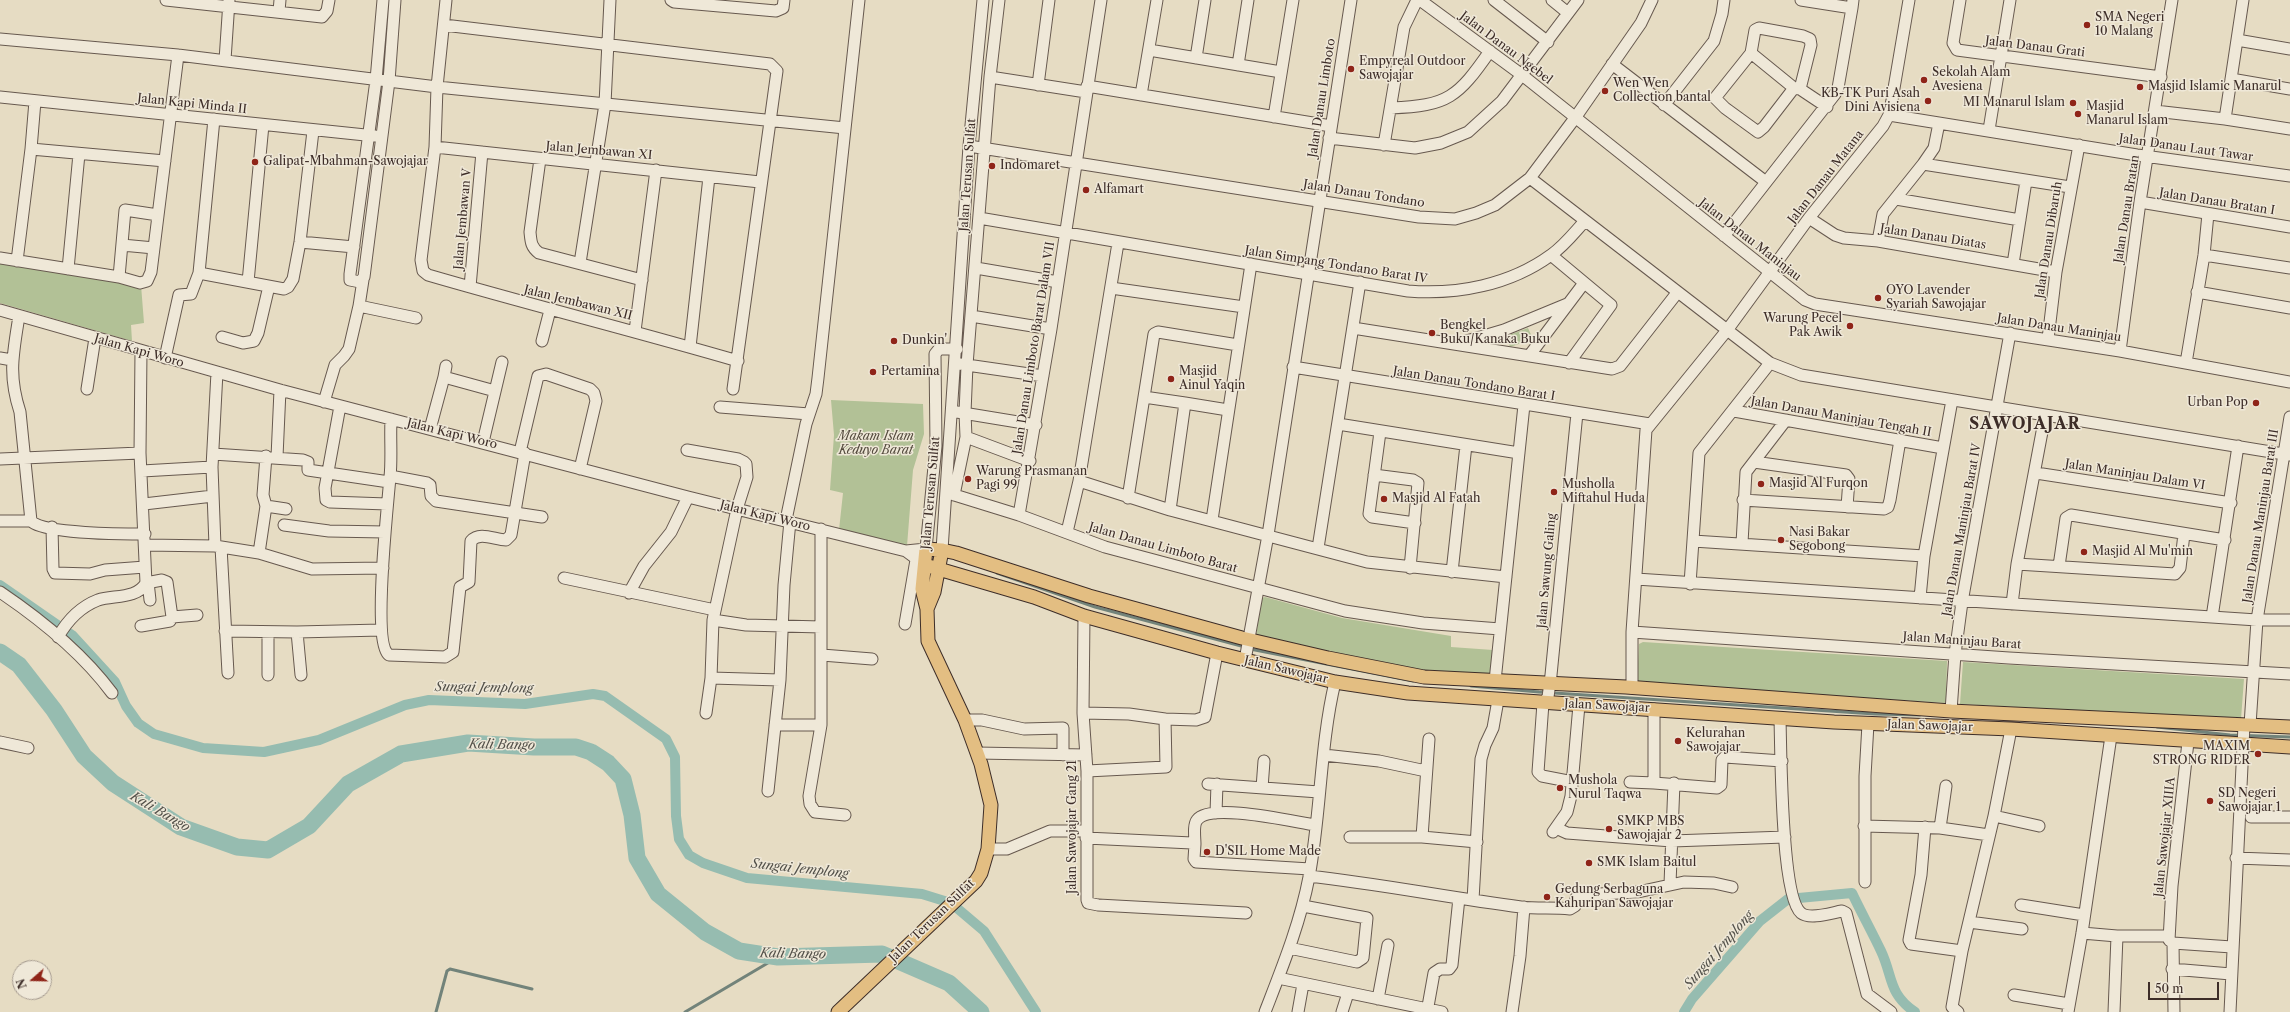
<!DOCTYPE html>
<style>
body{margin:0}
#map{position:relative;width:2290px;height:1012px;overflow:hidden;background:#e6dcc3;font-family:"Libre Caslon Text",serif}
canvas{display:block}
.north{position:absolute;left:12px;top:960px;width:40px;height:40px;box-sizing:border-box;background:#efe8d8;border:1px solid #a89d92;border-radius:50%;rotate:250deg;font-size:11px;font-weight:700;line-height:16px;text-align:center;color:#3d2d28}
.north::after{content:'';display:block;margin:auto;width:14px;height:18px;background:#8f2418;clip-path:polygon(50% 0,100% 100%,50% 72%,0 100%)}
.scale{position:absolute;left:2148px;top:982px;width:71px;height:18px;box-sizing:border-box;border:2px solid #3d2d28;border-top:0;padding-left:5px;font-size:12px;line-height:14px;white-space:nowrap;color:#3d2d28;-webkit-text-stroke:3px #efe8d8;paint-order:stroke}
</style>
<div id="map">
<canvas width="2290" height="1012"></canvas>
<div class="north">N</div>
<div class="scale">50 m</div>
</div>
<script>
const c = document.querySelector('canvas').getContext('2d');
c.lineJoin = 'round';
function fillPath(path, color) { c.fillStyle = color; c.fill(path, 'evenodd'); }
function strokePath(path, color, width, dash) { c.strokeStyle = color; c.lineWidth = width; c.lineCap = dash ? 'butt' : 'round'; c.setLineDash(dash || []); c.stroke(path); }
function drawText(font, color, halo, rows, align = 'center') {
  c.font = font + ' "Libre Caslon Text",serif'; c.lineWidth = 3; c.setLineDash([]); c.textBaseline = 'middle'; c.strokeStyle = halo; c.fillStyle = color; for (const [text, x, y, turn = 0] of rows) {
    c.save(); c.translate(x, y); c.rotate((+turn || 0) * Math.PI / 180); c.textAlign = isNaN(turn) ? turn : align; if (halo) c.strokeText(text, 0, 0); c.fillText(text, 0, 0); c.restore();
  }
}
fillPath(new Path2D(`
 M0,262L141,285L144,323L131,325L132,341L0,303Z
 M1528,328L1533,339L1510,347L1506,336Z
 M831,400L923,404L924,434L913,470L907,546L839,530L843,493L830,490L834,435Z
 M1265,597L1342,618L1451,636V647L1493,650L1491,677L1438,674L1389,666L1256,636L1262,598Z
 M1643,642L1947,661L1946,703L1640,684L1637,682L1639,644Z
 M1963,662L2244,679L2241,719L1960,704Z`), '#b2c196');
strokePath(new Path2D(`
 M997,573L1095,607L1245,647
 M1250,649L1413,681
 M1471,686L1539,692L1875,714L1920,715
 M2157,727L2230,735L2290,737
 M436,1012L447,971L450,969L532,989
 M685,1012L778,957`), '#72837a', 3);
strokePath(new Path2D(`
 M0,585L72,635L115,682L126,706L138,723L154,734L203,748L264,752L319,740L405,705L429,700L525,704L593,694L605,696L666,739L675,757L676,816L679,839L689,855L703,863L747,878L922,894L951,903L984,931L1036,1012
 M1684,1012L1692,999L1760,921L1788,899L1852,893C1861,912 1872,932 1881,951C1893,976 1888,994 1915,1012`), '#96bcb0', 10);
strokePath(new Path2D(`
 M0,652L19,665L54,710L84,756L113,783L181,827L237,847L268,850L309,826L348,784L401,754L468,743L534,747H576L591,752L608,763L623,779L632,815L637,858L658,894L705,932L739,951L778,957L882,954L949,983L981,1012`), '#96bcb0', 17);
const minor = new Path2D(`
 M166,0L322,17L327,11L329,0
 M383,0L376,80L350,274V280L360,282L364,277L389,81L395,0
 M446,0L437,87L435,147L421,260L423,271L428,275C531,305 635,331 738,361
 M671,0L674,2L776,11L783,8L784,0
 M1420,0L1522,75L1805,300L1815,304L2120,351L2290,382
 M1494,0L1548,42
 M1552,0L1568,13
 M1801,0L1852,8L1853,0
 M1960,0L1953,43L1957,50L2161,77
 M279,11L280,0
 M444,25L770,64L777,71L733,389
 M0,39L178,55L437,87L845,128
 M2237,40L2290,49
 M1149,50L1281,72
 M1751,53L1794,88L1800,89L1827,107
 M1196,58L1205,0
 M225,60L229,1
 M1612,64L1766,182
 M1238,65L1248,0
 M990,77L1086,92
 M2231,79L2290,89
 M1038,85L1049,0
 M1087,86L1331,126
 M1794,88L1764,127L1758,132L1725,108L1715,98L1751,53L1755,30L1759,28L1803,36L1810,39L1811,45L1800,89
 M1141,95L1157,0
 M0,97L375,136
 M1664,105L1714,41L1722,14L1724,0
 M1391,108C1448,106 1458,97 1490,51
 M2155,111L2225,119L2290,129
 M1889,115L2137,155L2290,176
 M1274,117L1293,0
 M2225,119L2243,0
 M1989,130L2010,0
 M1329,138L1415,148L1441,143L1468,132L1502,101L1578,0
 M1384,145L1404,27L1417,0
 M969,146L1419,217L1455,219L1476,213L1495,205L1530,178L1575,118L1641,23L1652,0
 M435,147L760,182
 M31,149L165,161
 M540,159L530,232C531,242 531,247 539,253L642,280
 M1923,164L1934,148L1939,123
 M1530,178L1770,363L1801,375L2290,455
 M1896,199L2020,220
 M2140,202L2290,227
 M979,218L1408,291C1457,295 1510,285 1551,255C1564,246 1574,233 1584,222
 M1809,218L1835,235L1844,238L1878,241L2056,272
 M1724,236L1835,94L1838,88L1852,8
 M1878,241L1883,214L1923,164L2070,187
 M300,242L354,247
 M122,245L154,248
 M1551,255L1611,305L1569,363
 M2204,255L2290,268
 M0,258L119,277L140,283L147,281L151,272L178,55
 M17,261L31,149L35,101
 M580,263L605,104L610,0
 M2013,264L2026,181
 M976,268L1058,282
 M68,269L79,154
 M199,273L284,289L288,287L293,279L300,242L313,131
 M119,277L125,210L158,215
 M248,282L263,125
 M470,287L482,152
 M1111,288L1244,307
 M2197,292L2290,308
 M359,306L363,280
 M0,310L280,390L688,497L906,551L925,565
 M19,316C13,354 8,375 20,412L31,521C43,534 125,534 145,534
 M971,316L1051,329
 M1353,328L1612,369L1620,366L1677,293
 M635,331L656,170
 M222,337L243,343L254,341L258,333L269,286
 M2048,339L2056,272L2079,145
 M542,341L550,310
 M1460,343L1504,330L1567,304
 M690,347L709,177
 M2120,351L2140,202L2172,0
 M1529,356L1584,283
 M0,358L12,360
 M165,358L179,295L191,294L199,273L214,119
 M2186,363L2204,255L2208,214
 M960,364L1043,376
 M1293,367L1650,424
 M444,377L446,366
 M87,389L95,338
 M1144,397L1185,403L1170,510
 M324,402L335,365L344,356L349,349L359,306L416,318
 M1185,403L1228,410
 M340,406L325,488L326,500L330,502L387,504
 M720,407L809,414
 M1734,411L1943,448
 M957,412L1036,425
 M391,419C390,438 392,458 390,477C388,503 372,643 389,655L445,657L453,652L460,587L469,582L471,541C480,531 495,540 506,540L511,535L525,453
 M1338,424L1519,453
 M430,429L444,377L495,391
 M1380,432L1369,514L1372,517L1415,523
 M966,437L1030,461
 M483,442L502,362
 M687,450L738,459L744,462L746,464L747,477L737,509L713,620L711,678L706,713
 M520,452L538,376L546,374L590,389L594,393L596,401L580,469
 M213,454L303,460L308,462V470L389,482
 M277,457L280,390
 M0,459L140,453
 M1754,462L1846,475L1849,479L1847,507
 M142,471L212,467
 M2036,473L2231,503
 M1374,475L1413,480L1418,483L1410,568
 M390,476L427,483L430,485L431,496L436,501L542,517
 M1079,481L1170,510L1367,562L1506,577
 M948,493L1019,515L1105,547L1345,611L1423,623L1500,629
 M954,495L966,437L965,413L967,365L990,77L999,0
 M1128,498L1154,334L1158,332L1238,345
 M1743,500L1884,509L1888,507L1890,500L1900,440
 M144,504L213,496
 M266,506L286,509
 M1019,515L1051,329L1101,0
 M786,520L806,424L816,394L818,378L859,0
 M1212,520L1251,264
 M0,521H31
 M284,525L329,531L385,532
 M52,527L53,569L55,573L90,574L105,570L145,567
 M821,529V725L809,796L810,804L815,812L845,815
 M1067,532L1079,481L1118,243
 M1693,541L1924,556
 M1742,543L1746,472L1786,420
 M145,545L215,546L259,553L312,569L383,568
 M215,546L212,467L217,372
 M221,547L228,673
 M1318,548L1360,282
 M942,550L969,146L983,0
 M906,551L926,549L936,446L935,354L939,349H957
 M259,553L266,506L263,495L266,456
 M2017,564L2175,574L2180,568L2184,534
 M2059,566L2066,518L2071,515L2225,540
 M1452,572L1466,445
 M564,578L715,610
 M1636,579L2257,620H2290
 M148,582L150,600
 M146,583L162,580L167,582L172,617L197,615
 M1690,584L1699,453L1770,363
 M0,592C40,619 83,654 112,693
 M629,593L644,566L671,532L688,497
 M1920,598L1924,556L1952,400
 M2012,604L2017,564L2045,416
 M1084,616L1083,713L1087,771V900L1088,903L1098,905L1246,913
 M2212,617L2238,446
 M713,620L746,625L821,627
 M905,624L917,554
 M141,626L170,621L172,617
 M225,631L297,632L381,630
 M268,632V675
 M297,632L301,675
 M1632,632L2009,658L2290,674
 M58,637C67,621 80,607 98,600C114,595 137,599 146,583L140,453L141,351
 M822,655L872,659
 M1245,660L1268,535L1351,0
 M711,678L780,680
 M1495,681L1524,405
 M1632,688V632L1646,430L1728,329L1809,218L1883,126L1889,115L1892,100L1909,0
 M1951,711L1955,654L1962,602L2010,333
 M1083,713L1129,714L1165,719L1166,767L1087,771
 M1165,719L1196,720L1205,717L1217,653
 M1780,719C1781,751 1781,897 1801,913C1810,920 1831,913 1842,911L1846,913L1867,994L1891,1012
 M965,720H982L1024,729L1063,728V755
 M775,725H821
 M2250,725L2257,620L2290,417
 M0,742L28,748
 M2188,742L2172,886L2169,940L2173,943L2232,947
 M977,753L1086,755
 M1324,755L1379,761L1426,771
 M1573,782L1542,776L1538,772L1543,703L1548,697L1551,675L1577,413
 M1630,782L1654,783V709
 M1654,783L1717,788L1721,785L1722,760L1725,757L1782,761
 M1208,784L1319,792
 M1262,788L1264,761
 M768,791L780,680L784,585L790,521
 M1216,813L1217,784
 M1994,816L2039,826
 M2251,817H2290
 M1864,826L1940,828L1989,835
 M1925,827L1921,875L1909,940L1911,944L1962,951L1994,816L2011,729
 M1556,828L1567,833L1672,841L1785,837
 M1940,828L1946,786
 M1553,832L1567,812L1571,796L1579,705
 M1350,837H1422L1477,842
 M1422,837L1429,739
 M1086,838L1192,843L1195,844L1194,859L1196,862L1310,869
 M1195,844C1195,838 1193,825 1197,820C1211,802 1294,822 1315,825
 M988,849H1007L1050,831H1086
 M2236,858L2290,860
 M1309,876C1381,884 1450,898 1521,907C1538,909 1554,907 1570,909L1575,906L1576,898L1580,895L1638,892L1684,882L1714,883L1732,887
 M1865,882V776L1868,724
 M1670,884L1674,783
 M1473,900L1481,759L1485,745L1493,728L1498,700
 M2021,905L2084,915
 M1969,922L2022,929
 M2082,933L2117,936H2168
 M2173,943L2174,1012
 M1289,948L1357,962L1363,958L1367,918L1303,906
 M2172,969L2231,974
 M1278,978L1442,1012
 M2014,995L2069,1004
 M1378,999L1388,945
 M1265,1012C1282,968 1300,924 1309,877C1321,813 1320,745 1335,682
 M1298,1012L1303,984
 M1342,1012L1348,993
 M1427,1012L1434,973L1440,969H1449L1452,965L1459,898
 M1512,1012L1520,956L1524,907
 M1958,1012L1952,1007L1962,951
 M2068,1012L2082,933L2111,736
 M2114,1012L2117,936
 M2230,1012L2244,725`);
const major = new Path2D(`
 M925,565L1034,597L1084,616L1217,653L1335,682L1408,693L1834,722L2011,729L2290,747
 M927,609L934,592L942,550
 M838,1012L976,881L981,873L988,849L991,805L981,764L965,720L928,641L927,609L922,589L926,549L942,550L956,553L1089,596L1242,638L1328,658L1424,677L1626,687L1951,711L2290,727`);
strokePath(minor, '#67594f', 13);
strokePath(major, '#3d2d28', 15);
strokePath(minor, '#efe8d8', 11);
strokePath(major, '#e3be82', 13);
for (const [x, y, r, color] of [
 [2087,25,4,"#8f2418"],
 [1351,69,4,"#8f2418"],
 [1924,80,4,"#8f2418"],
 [2140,87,4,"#8f2418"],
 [1605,91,4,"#8f2418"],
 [1928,101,4,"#8f2418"],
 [2073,103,4,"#8f2418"],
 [2078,114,4,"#8f2418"],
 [255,162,4,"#8f2418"],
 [992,166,4,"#8f2418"],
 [1086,190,4,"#8f2418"],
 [1878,298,4,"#8f2418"],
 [1850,326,4,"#8f2418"],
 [1432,333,4,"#8f2418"],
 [894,341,4,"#8f2418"],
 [873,372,4,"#8f2418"],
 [1171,379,4,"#8f2418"],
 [2256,403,4,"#8f2418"],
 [968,479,4,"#8f2418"],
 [1761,484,4,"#8f2418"],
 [1554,492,4,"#8f2418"],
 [1384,499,4,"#8f2418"],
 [1781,540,4,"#8f2418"],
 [2084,552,4,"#8f2418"],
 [1678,741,4,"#8f2418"],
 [2258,754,4,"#8f2418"],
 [1560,788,4,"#8f2418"],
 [2210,801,4,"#8f2418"],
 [1609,829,4,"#8f2418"],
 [1207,852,4,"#8f2418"],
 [1589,863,4,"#8f2418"],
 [1547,897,4,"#8f2418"]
]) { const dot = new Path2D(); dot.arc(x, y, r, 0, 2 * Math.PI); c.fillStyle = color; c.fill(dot); strokePath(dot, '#efe8d8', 1.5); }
drawText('12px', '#3d2d28', '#efe8d8', [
 ["SMA Negeri",2095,18],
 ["10 Malang",2095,32],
 ["Empyreal Outdoor",1359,62],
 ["Sawojajar",1359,76],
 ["Sekolah Alam",1932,73],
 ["Avesiena",1932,87],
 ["Wen Wen",1613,84],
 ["Collection bantal",1613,98],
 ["Masjid Islamic Manarul",2148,87],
 ["KB-TK Puri Asah",1920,94,"right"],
 ["Dini Avisiena",1920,108,"right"],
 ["MI Manarul Islam",2065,103,"right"],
 ["Masjid",2086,107],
 ["Manarul Islam",2086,121],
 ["Galipat-Mbahman-Sawojajar",263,162],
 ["Indomaret",1000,166],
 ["Alfamart",1094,190],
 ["OYO Lavender",1886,291],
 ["Syariah Sawojajar",1886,305],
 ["Warung Pecel",1842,319,"right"],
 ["Pak Awik",1842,333,"right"],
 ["Bengkel",1440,326],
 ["Buku/Kanaka Buku",1440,340],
 ["Dunkin'",902,341],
 ["Pertamina",881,372],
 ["Masjid",1179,372],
 ["Ainul Yaqin",1179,386],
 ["Urban Pop",2248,403,"right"],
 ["Warung Prasmanan",976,472],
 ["Pagi 99",976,486],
 ["Masjid Al Furqon",1769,484],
 ["Musholla",1562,485],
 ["Miftahul Huda",1562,499],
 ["Masjid Al Fatah",1392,499],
 ["Nasi Bakar",1789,533],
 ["Segobong",1789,547],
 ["Masjid Al Mu'min",2092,552],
 ["Kelurahan",1686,734],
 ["Sawojajar",1686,748],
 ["MAXIM",2250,747,"right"],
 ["STRONG RIDER",2250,761,"right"],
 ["Mushola",1568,781],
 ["Nurul Taqwa",1568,795],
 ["SD Negeri",2218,794],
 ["Sawojajar 1",2218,808],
 ["SMKP MBS",1617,822],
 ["Sawojajar 2",1617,836],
 ["D'SIL Home Made",1215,852],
 ["SMK Islam Baitul",1597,863],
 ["Gedung Serbaguna",1555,890],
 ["Kahuripan Sawojajar",1555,904]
], 'left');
drawText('12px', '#3d2d28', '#efe8d8', [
 ["Jalan Danau Grati",2035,47,7],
 ["Jalan Danau Ngebel",1506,48,37],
 ["Jalan Danau Limboto",1322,98,-81],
 ["Jalan Kapi Minda II",192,104,6],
 ["Jalan Danau Laut Tawar",2186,148,8],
 ["Jalan Jembawan XI",599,151,5],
 ["Jalan Terusan Sulfat",968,175,-86],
 ["Jalan Danau Matana",1826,177,-52],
 ["Jalan Danau Tondano",1364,194,9],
 ["Jalan Danau Bratan I",2217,202,9],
 ["Jalan Danau Bratan",2127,209,-81],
 ["Jalan Jembawan V",463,219,-85],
 ["Jalan Danau Diatas",1933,237,9],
 ["Jalan Danau Maninjau",1750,240,38],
 ["Jalan Danau Dibaruh",2049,240,-81],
 ["Jalan Simpang Tondano Barat IV",1336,265,9],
 ["Jalan Jembawan XII",578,303,14],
 ["Jalan Danau Maninjau",2059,328,9],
 ["Jalan Danau Limboto Barat Dalam VII",1034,348,-81],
 ["Jalan Kapi Woro",139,351,16],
 ["Jalan Danau Tondano Barat I",1474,384,9],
 ["Jalan Danau Maninjau Tengah II",1841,417,10],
 ["Jalan Kapi Woro",452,434,14],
 ["Jalan Maninjau Dalam VI",2135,475,9],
 ["Jalan Terusan Sulfat",931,493,-85],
 ["Jalan Kapi Woro",765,516,14],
 ["Jalan Danau Maninjau Barat III",2261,516,-81],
 ["Jalan Danau Maninjau Barat IV",1962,530,-80],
 ["Jalan Danau Limboto Barat",1163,548,16],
 ["Jalan Sawung Galing",1547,571,-85],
 ["Jalan Maninjau Barat",1962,641,4],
 ["Jalan Sawojajar",1286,670,13],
 ["Jalan Sawojajar",1607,706,3],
 ["Jalan Sawojajar",1930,726,2],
 ["Jalan Sawojajar Gang 21",1073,827,-90],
 ["Jalan Sawojajar XIIIA",2165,837,-84],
 ["Jalan Terusan Sulfat",932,921,-44]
]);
drawText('italic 12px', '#544b3e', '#efe8d8', [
 ["Makam Islam",876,437],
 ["Keduyo Barat",876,451]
]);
drawText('italic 13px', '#53514a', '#efe8d8', [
 ["Sungai Jemplong",484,688,1],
 ["Kali Bango",502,745,1],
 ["Kali Bango",160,812,30],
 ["Sungai Jemplong",800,869,6],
 ["Sungai Jemplong",1719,950,-49],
 ["Kali Bango",793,954,1]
]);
c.letterSpacing = '1px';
drawText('bold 16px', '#3d2d28', '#efe8d8', [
 ["SAWOJAJAR",2025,424]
]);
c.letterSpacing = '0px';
</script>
